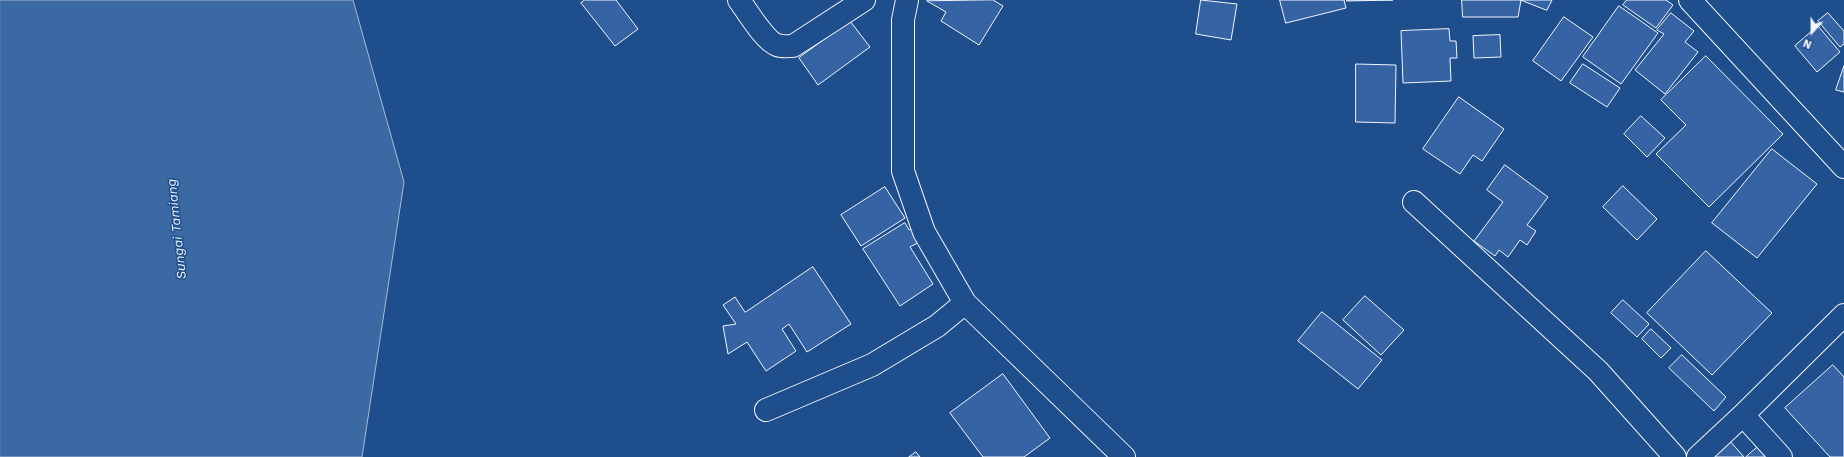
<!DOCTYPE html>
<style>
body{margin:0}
#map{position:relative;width:1844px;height:457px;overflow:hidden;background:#1f4e8c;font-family:"Work Sans",sans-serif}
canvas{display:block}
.north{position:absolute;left:1792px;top:12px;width:40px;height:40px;-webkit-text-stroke:3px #1f4e8c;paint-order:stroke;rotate:201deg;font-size:11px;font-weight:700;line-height:16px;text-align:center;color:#f2f6ff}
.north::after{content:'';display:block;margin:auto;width:14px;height:18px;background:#f2f6ff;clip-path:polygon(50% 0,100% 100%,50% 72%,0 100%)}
</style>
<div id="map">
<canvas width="1844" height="457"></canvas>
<div class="north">N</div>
</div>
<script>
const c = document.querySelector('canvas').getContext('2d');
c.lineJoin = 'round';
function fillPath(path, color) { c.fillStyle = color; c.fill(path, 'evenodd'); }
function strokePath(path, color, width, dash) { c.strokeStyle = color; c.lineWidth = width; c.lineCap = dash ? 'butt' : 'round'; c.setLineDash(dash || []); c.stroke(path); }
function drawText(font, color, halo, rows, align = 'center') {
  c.font = font + ' "Work Sans",sans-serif'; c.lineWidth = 3; c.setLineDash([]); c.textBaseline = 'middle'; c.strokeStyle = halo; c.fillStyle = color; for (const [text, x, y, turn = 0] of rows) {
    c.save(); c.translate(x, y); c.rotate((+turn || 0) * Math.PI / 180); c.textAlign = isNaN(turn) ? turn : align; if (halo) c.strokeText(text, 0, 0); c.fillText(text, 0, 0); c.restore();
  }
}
const water = new Path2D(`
 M0,0H353L404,182L362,457H0Z`);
fillPath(water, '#3b69a3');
strokePath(water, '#a8bbd7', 1);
const building = new Path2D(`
 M585,0H616L638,29L615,46L581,3Z
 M993,0L1003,6L979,45L941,21L946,12L927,1Z
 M1201,0L1237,4L1231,40L1196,34Z
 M1280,0H1344L1346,8L1286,23Z
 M1347,0H1393L1347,1Z
 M1462,0H1521L1518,17H1463Z
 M1521,0H1552L1547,10Z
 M1627,0H1666L1673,5L1656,28L1623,5Z
 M1619,6L1658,33L1621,84L1583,57Z
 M1671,13L1694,31L1685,42L1698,52L1665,94L1635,70L1664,34L1657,30Z
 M1828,13L1844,31V44L1840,47L1818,21Z
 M1564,17L1593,37L1561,81L1533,61Z
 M850,21L870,47L818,85L799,58Z
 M1818,26L1840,52L1817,72L1795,46Z
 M1449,29L1450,41H1456L1457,58H1450L1451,81L1403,83L1401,31Z
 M1500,35L1501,57L1474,58L1473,36Z
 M1706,56L1783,134L1709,207L1656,154L1686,125L1661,100Z
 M1356,64L1396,65L1395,123L1356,122Z
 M1583,64L1620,88L1607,107L1570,83Z
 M1844,66V92L1836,90Z
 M1459,97L1504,129L1482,161L1473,155L1460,174L1423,149Z
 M1641,116L1665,138L1647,157L1624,134Z
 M1772,149L1817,184L1757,258L1712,223Z
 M1505,165L1548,197L1527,225L1536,231L1527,245L1520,240L1508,257L1499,250L1495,256L1474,241L1503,202L1487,190Z
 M1623,186L1657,219L1637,240L1603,207Z
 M885,187L905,218L861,246L841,215Z
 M905,223L909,230L913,228L921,241L910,247L933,284L900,306L863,249Z
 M1706,251L1772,313L1712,375L1647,313Z
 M813,267L851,324L807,352L789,324L782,329L796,351L766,371L747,342L728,354L723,326L736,324L723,305L735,297L745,312Z
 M1365,296L1404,330L1381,355L1343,320Z
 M1623,300L1649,324L1637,337L1611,313Z
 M1322,312L1382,360L1358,389L1298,341Z
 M1651,329L1671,348L1661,358L1642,339Z
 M1682,355L1726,397L1714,411L1669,368Z
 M1833,365L1844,377V457H1830L1785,408Z
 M1003,374L1050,438L1024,457H983L950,413Z
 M1729,440L1744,457H1709Z
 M1760,445L1771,457H1746Z
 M916,452L920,457H909Z`);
fillPath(building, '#3563a3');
strokePath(building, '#f2f6ff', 1);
const street = new Path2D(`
 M739,0C747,11 765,41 777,45C782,47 788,46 793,46L864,0
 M1414,202L1598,371L1675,457
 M766,410L872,365L937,326L965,303
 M1698,457L1743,415
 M1781,457L1743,415L1844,315`);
const secondary = new Path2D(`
 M907,0L903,20V171L924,232L965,303L1124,457
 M1690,0L1844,167`);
strokePath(street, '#f2f6ff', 24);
strokePath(secondary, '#f2f6ff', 24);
strokePath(street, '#1f4e8c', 22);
strokePath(secondary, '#1f4e8c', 22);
drawText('italic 13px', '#f2f6ff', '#1f4e8c', [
 ["Sungai Tamiang",177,229,-96]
]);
</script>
